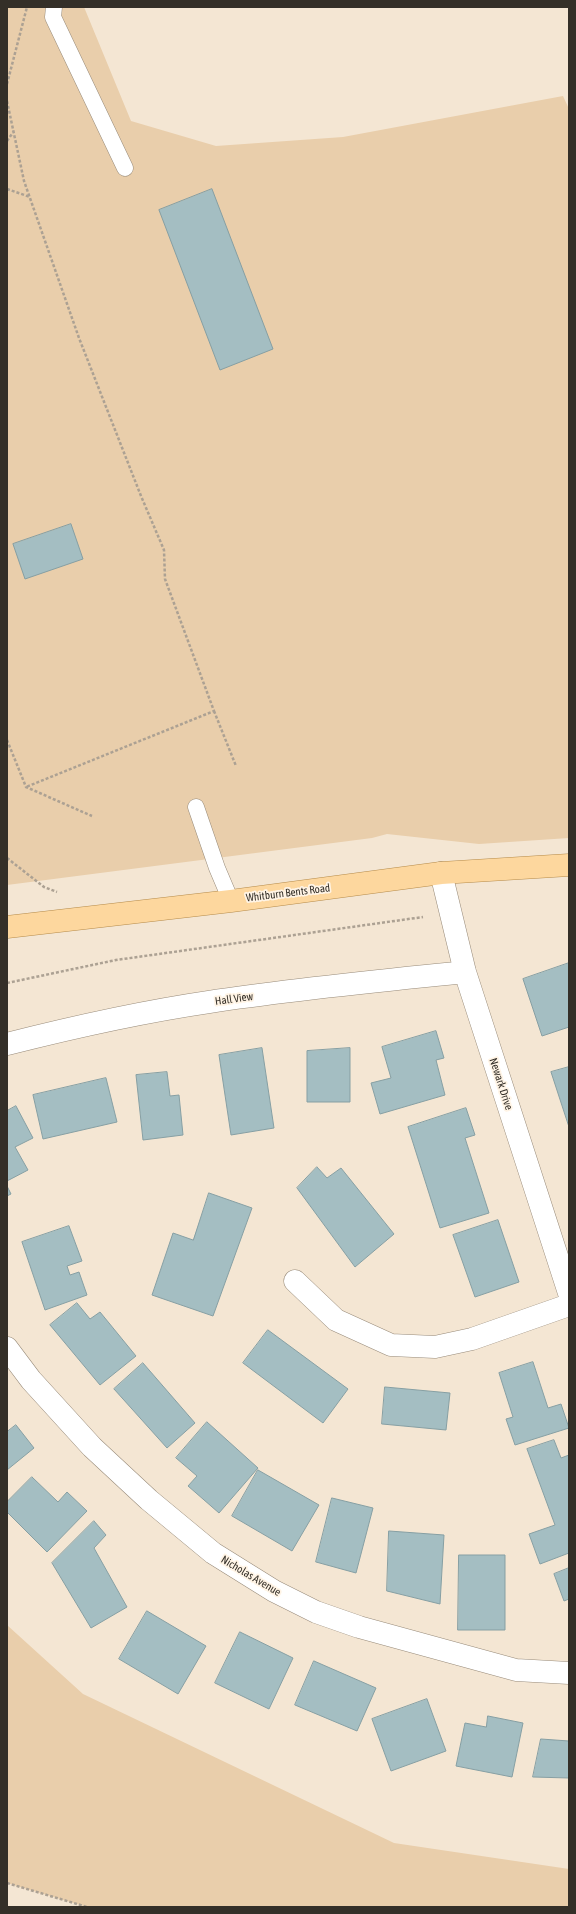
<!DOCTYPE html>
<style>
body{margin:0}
#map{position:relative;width:576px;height:1914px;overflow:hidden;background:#f4e6d3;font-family:"Asap Condensed",sans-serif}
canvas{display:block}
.frame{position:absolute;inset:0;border:8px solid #342f28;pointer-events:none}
</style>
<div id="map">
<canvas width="576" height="1914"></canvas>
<div class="frame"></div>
</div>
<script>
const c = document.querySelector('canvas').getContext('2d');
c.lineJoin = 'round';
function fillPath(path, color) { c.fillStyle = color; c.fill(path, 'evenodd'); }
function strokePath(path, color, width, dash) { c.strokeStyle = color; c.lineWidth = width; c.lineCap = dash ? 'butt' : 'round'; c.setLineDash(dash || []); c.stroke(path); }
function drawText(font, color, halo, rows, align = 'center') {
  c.font = font + ' "Asap Condensed",sans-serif'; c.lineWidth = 3.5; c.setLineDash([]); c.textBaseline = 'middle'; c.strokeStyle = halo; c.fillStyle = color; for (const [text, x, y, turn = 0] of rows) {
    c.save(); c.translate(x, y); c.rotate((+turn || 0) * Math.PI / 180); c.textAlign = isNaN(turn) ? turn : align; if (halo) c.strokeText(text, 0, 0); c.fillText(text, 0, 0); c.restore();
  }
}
fillPath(new Path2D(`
 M7,7H84L131,121L216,146L343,137L563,96L569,109V838L479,844L387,834L372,838L7,885Z
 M7,1625L83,1694L394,1843L569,1869V1907H87L7,1883Z`), '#e9ceab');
const building = new Path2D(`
 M212,189L273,349L220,370L159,210Z
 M71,524L83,559L25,579L13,544Z
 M569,963V1027L542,1036L523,979Z
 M436,1031L444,1058L436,1060L445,1095L380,1114L371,1083L391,1078L382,1047Z
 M262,1048L274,1128L231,1135L219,1055Z
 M350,1048V1102H307V1051Z
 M569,1067V1127L551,1072Z
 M167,1072L170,1096L179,1095L183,1135L143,1140L136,1075Z
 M106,1078L117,1122L43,1139L33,1095Z
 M16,1106L33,1138L15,1147L28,1170L7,1181V1111Z
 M466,1108L475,1135L465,1138L489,1213L440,1228L408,1127Z
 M317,1167L327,1178L341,1168L394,1234L355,1267L297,1188Z
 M7,1186L11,1194L7,1196Z
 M209,1193L252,1208L213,1316L152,1295L173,1233L193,1240Z
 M498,1220L519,1282L475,1297L453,1235Z
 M69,1226L82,1261L67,1266L70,1275L79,1272L87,1295L45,1310L22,1242Z
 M77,1303L90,1319L100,1312L136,1356L100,1385L50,1325Z
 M268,1330L348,1389L323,1423L243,1363Z
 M533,1362L548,1408L561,1404L569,1428L515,1445L506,1419L513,1417L499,1373Z
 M143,1363L195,1423L167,1448L114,1389Z
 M385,1387L450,1393L446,1430L382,1424Z
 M207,1422L258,1468L219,1513L188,1486L197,1476L176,1458Z
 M16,1425L34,1448L7,1470V1432Z
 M554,1440L561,1458L569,1455V1553L540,1564L529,1534L555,1525L527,1449Z
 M258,1470L319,1505L292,1551L232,1516Z
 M32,1477L58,1502L67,1492L87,1511L47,1552L7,1512V1502Z
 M332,1498L373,1508L356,1573L316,1562Z
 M94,1521L106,1535L94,1548L127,1607L91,1628L52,1563Z
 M389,1531L444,1535L440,1604L387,1591Z
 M459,1555H505V1630H458Z
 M569,1568V1599L564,1601L554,1574Z
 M147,1611L206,1646L178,1694L119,1659Z
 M240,1632L293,1658L269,1709L215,1683Z
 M314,1661L376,1688L357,1731L295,1705Z
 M427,1699L446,1751L391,1771L372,1719Z
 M488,1716L523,1723L512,1777L456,1766L465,1723L486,1727Z
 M541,1739L569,1741V1778L533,1777Z`);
fillPath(building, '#a4bec2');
strokePath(building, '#869fa3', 1);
const service = new Path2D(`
 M54,7L53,17L125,168
 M196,807L217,868L231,901`);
const minor = new Path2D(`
 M441,873L465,972L569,1293
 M7,1044C74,1027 141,1012 209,1002C294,989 379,981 465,972
 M295,1281L336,1320L391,1345L435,1347L472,1339L569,1305
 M7,1348L31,1380L92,1447L149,1500L213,1553L274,1591L316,1612L359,1627L516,1670L569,1673`);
const primary = new Path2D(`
 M7,927L231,901L441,873L569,865`);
strokePath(service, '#988b7a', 17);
strokePath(minor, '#988b7a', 23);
strokePath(primary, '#b58b4b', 23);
strokePath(new Path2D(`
 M7,84L27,7
 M7,101L24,181L79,338L141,496L164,550L165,579L214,711L26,787
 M7,141L14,131
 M7,189L30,197
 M214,711L236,766
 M7,740L26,787L92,816
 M7,858L44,887L57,892
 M7,983L116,960L423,917
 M7,1883L87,1907`), '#aca193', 2.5, [3, 2]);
strokePath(service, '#fff', 16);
strokePath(minor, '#fff', 22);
strokePath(primary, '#fdd79e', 22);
drawText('11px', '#342f28', '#fff4e5', [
 ["Whitburn Bents Road",288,893,-7],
 ["Hall View",234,999,-8],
 ["Newark Drive",501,1084,72],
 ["Nicholas Avenue",251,1576,31]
]);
</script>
